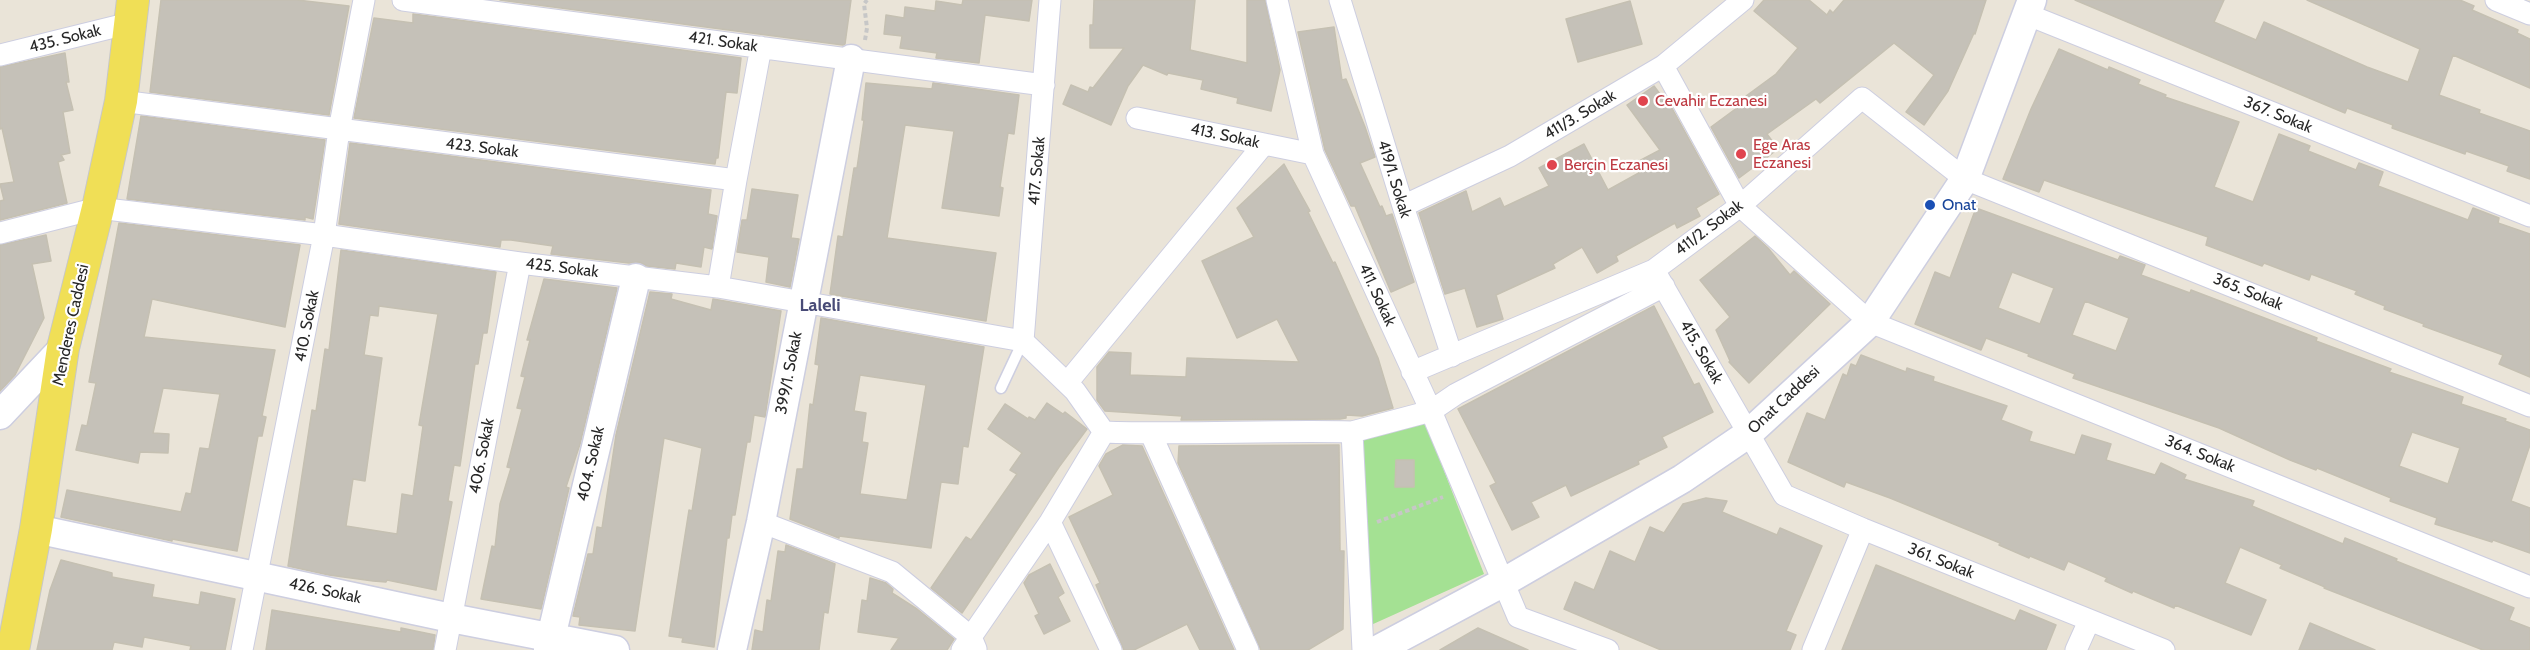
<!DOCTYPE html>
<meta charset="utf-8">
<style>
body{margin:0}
canvas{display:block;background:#eae4d8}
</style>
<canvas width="2530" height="650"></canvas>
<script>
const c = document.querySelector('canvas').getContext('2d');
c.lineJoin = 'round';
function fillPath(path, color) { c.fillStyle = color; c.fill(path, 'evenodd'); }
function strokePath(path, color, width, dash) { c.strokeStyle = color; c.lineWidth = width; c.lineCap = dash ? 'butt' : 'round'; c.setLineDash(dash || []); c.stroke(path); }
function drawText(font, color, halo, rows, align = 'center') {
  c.font = font + ' Cabin,sans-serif'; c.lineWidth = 4.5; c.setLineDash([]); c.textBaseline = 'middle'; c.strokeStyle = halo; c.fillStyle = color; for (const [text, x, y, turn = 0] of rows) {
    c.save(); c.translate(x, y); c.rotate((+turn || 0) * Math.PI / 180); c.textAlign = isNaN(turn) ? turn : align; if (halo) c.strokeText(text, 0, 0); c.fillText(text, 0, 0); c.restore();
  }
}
fillPath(new Path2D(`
 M1424,419L1484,574L1371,625L1359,433Z`), '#a4e193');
const building = new Path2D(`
 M161,0H297L349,6L329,115L150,92Z
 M500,0H851L845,44L843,45Z
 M963,0H1032L1029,21L985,15L979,63L936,58L937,53L900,48L902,36L884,34L886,15L904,18L905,7L935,11L936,1L962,5Z
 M1094,0H1195L1190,50L1247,63V0H1265L1280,70L1271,111L1237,103L1238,98L1201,89L1203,80L1168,73L1167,75L1143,65L1128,86L1111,125L1063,104L1071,85L1088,92L1090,87L1093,88L1124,48H1090V25H1093Z
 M1764,0H1809L1827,15L1830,10L1833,13L1844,0H1986L1975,34L1974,33L1948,91L1924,125L1906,112L1934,75L1894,43L1820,103L1816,99L1767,134L1778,149L1739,178L1711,127L1749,99L1746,96L1776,74L1798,48L1754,11Z
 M2075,0H2224L2214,22L2256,40L2264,22L2367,67L2408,82L2420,49L2307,0H2460L2474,6L2472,10L2518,30L2517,33L2530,39V88L2453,55L2439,95L2480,110L2479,113L2530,131V179L2507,171L2509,166L2466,151L2465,154L2392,128L2393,125L2347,108L2345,113Z
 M1630,1L1642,44L1578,62L1566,19Z
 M413,14L741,58L737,93L726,92L718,158H716L715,164L354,118L374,18L413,23Z
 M1334,27L1342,80L1346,79L1365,127L1375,157L1360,163L1380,207L1382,206L1386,216L1392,214L1414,282L1391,292L1355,206H1351L1325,150L1298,32Z
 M2059,49L2108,70L2109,67L2140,80L2138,84L2166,95L2165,97L2239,122L2214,187L2253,202L2279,134L2310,146L2308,151L2356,170L2359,163L2383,172L2378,186L2468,220L2473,208L2499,218L2498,223L2530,234V377L2499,364L2503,355L2423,326L2424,324L2384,309L2385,306L2355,294L2357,291L2311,274L2309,280L2264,263L2262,266L2206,245L2208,237L2044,180L2039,192L2003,179L2031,109Z
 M65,53L69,82H66L73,110L63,112L70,153L61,155L64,160L58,162L67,203L0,220V201L4,200L0,184L14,182L2,128L0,129V67Z
 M866,83L932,89L933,83L1019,95L1014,134L1008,133L1000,187L1003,188L999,216L942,208L954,131L905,125L887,238L996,253L986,321L830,294L838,236L843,237L854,168H857L864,120H862Z
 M1654,86L1666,102L1668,101L1719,194L1696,208L1700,216L1677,228L1675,223L1616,256L1618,261L1597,273L1582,247L1553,264L1555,268L1496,295L1503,319L1477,327L1465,288L1445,294L1419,213L1466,191L1472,212L1500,198L1504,207L1549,186L1539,168L1584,144L1608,190L1646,169L1641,160L1660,150L1627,105Z
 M141,116L325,140L313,219L305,217V220L127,199Z
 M350,143L711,190L708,214L717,216L712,249L704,247L701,267L676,263L675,269L647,266L639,262L629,263L551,254L553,246L511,240H501L500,247L339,224Z
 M1284,164L1310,211L1308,212L1333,263L1335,262L1378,358L1393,408L1362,416L1346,415V418L1340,419L1181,420L1182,416L1105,411L1097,400V367L1109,352L1131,353L1130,375L1186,377L1187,358L1299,362L1277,319L1237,338L1202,261L1254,237L1237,208Z
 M752,189L798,195L791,238L799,239L790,287L766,282L769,257L737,252L742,220H747Z
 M1976,208L2118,260L2120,256L2145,265L2141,275L2190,293L2191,290L2317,338L2316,341L2391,369L2389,372L2463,397L2461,404L2506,419L2505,421L2530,430V445L2511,501L2530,508V553L2493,540L2492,542L2435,524L2437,518L2390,501L2391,498L2317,468L2316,470L2290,460L2219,428L2073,378L2075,374L2028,356L2029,354L1986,338L1981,350L1915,324L1935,272L1950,278ZM2012,272L2054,288L2040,324L1998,308ZM2085,301L2129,318L2116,351L2072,335ZM2412,432L2460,448L2448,484L2399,466Z
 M119,223L300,245L285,327L152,299L144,337L275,350L262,416L266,417L262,436H258L237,551L172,539V541L61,517L67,490L181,512L186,493L191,494L200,448L209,449L220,394L163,388L153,433L169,434L168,453L140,452L138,463L76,450L82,425L87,426L96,383L89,382Z
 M46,235L51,261L32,264L44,318L15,375L0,391V245Z
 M1755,236L1768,248L1790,275L1794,271L1830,304L1749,383L1729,362L1730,361L1716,330L1730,317L1700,280Z
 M341,250L496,272L487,333H483L478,364H475L460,466L454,465L448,501L452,502L436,590L387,580L386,582L373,581L329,575L288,566L312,410L316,411L325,349L329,350ZM379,306L438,314L419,425L423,426L413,496L402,494L397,534L346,526L353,479L365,481L382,358L364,355L370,315L378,316Z
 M544,279L617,288L580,444L566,487L569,488L541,609L481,599L492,546L495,547L500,504L511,468L507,467L522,409L517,408L525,377L521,376L530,340H527Z
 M650,292L672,294L671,299L711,310L713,299L781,311L765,417L754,415L750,442H747L735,515H732L729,538H727L714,647L682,642L683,638L669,636L689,510L692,511L702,448L664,438L635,631L579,625L580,617L573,616L588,554H593L597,527L602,528L616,435Z
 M1654,306L1694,385L1699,383L1713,412L1662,437L1667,447L1638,461L1639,464L1571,496L1566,485L1531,502L1539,517L1512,530L1490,486L1496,483L1458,409Z
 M821,318L984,347L968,447L963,446L958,484L941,482L931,548L839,536V538L790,519L797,469H803L810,404L813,405L819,365L815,364ZM860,375L926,385L907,500L860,494L868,443L862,442L866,413L854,411Z
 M1861,355L1906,372L1907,368L1934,377L1933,381L2007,406L2001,420L2032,432L2029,441L2075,455L2082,435L2111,444L2106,460L2155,475L2161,463L2186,475L2184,479L2254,501L2252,506L2343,544L2345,538L2397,559L2396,561L2514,608L2509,620L2530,628V650H2483L2324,588L2325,587L2280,568L2282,565L2240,547L2225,583L2266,600L2251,635L2175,605L2174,608L2133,591L2132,593L2105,581L2107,578L2068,561L2064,570L2030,556L2029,558L1999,545L2000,543L1890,498L1846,482L1844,487L1788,462L1807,413L1825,420L1843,374L1847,376L1851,364L1856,366Z
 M1047,403L1063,414L1065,412L1087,429L1059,467L962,613L931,588L966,537L971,540L1017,474L1010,470L1022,453L988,429L1005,404L1028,419L1029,417L1035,420Z
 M1123,445L1142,446L1234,650H1200L1187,624L1134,650H1124L1096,585L1100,583L1069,517L1113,495L1099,466L1106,454Z
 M1339,445L1340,551H1344L1343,629L1308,650H1261L1178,463L1179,446Z
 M1396,460H1414V487H1395Z
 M1706,498L1727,501L1722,512L1777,535L1780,528L1822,546L1786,631L1796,635L1790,650H1661L1564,609L1575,582L1594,590L1610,551L1635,562L1650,527L1664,533L1683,504Z
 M786,545L835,564L828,613L824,612L819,650H752L755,630L763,632L767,600L771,601L778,551L785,552Z
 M61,560L112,573V577L154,585L152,597L199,605L201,592L235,599L225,650H190L191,646L144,637L142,647L114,642L112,650H37L50,590Z
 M1050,564L1064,593L1058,597L1070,621L1044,634L1035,616L1039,614L1024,583L1029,575Z
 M1876,565L2015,621L2020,610L2056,625L2046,650H1842Z
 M870,578L886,583L893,589L892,593L917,609L954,639L947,650H891L899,638L858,632L862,600L867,601Z
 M272,610L401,632V628L435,635L433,650H266Z
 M2310,623L2375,650H2299Z
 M1478,628L1528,650H1440Z`);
fillPath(building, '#c5c1b8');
strokePath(building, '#c5c0b2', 1.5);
const lane = new Path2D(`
 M1001,388L1023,341`);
const street = new Path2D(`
 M403,0L1044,85
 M1277,0L1313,154L1431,411L1518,617L1608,650
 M1340,0L1403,206L1452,356
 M2496,0L2530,14
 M2026,14L2530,216
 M0,55L130,23
 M1663,66L1740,206L1870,322L2530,587
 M121,101L736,180L718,287
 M1137,118L1313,154
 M736,180L761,47
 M1403,206L1510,156L1663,66L1743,0
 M0,233L98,208L324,235L520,263L718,287L1023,341
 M1654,270L1784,495L1863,529L2164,650
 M1023,341L1050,0
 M1023,341L1075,391L1104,432
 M1412,372L1654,270L1740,206L1862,98L1965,179L2530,406
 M1067,383L1264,144
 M1104,432C1186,435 1269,430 1352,432
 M1151,434L1248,650
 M761,522L892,572L971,637L976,649
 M1050,522L1111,650
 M242,650L324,235L339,130L364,0
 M445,650L520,263
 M962,650L1050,522L1104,432
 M1363,650L1352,432L1431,411L1456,394L1664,286
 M1813,650L1863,529
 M2076,650L2089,621`);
const secondary = new Path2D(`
 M0,415L63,348
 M36,529L451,618L615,650
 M548,650L636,278
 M732,650L761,522L851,59
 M1377,650L1504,582L1682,479L1748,434L1870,322L1965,179L2032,0`);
const primary = new Path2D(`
 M13,650L36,529L63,348L98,208L121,101L133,0`);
strokePath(lane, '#cdcee0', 13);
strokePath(street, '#cdcee0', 23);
strokePath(secondary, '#cdcee0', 31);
strokePath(primary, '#c7c7c7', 34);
strokePath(new Path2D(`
 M865,40L867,28L864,4L867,0
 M1377,522L1443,497`), '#c7c7c7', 4, [4.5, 3]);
strokePath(lane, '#fff', 10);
strokePath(street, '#fff', 21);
strokePath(secondary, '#fff', 28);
strokePath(primary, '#f0df56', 32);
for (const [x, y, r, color] of [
 [1643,101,6,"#e0444e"],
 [1741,154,6,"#e0444e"],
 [1552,165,6,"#e0444e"],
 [1930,205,6,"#1a4fb4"]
]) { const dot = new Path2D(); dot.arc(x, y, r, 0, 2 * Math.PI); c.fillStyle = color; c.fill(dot); strokePath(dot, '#fff', 2); }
drawText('16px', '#272727', '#fff', [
 ["435. Sokak",65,39,-14],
 ["421. Sokak",723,42,8],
 ["411/3. Sokak",1580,115,-31],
 ["367. Sokak",2278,115,22],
 ["413. Sokak",1225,136,12],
 ["423. Sokak",482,148,7],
 ["417. Sokak",1037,171,-85],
 ["419/1. Sokak",1394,179,73],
 ["411/2. Sokak",1709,228,-37],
 ["425. Sokak",562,268,7],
 ["365. Sokak",2248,292,22],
 ["411. Sokak",1377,295,65],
 ["Menderes Caddesi",71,325,-78],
 ["410. Sokak",307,326,-79],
 ["415. Sokak",1701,352,60],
 ["399/1. Sokak",789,373,-79],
 ["Onat Caddesi",1784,400,-43],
 ["364. Sokak",2200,454,22],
 ["406. Sokak",482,456,-79],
 ["404. Sokak",591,464,-77],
 ["361. Sokak",1941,561,22],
 ["426. Sokak",325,591,12]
]);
drawText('16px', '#be3a42', '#fff', [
 ["Cevahir Eczanesi",1655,101],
 ["Ege Aras",1753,145],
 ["Eczanesi",1753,163],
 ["Berçin Eczanesi",1564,165]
], 'left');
drawText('16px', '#164399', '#fff', [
 ["Onat",1942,205]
], 'left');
drawText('bold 18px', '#484b77', '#fff', [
 ["Laleli",820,306]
]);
</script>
